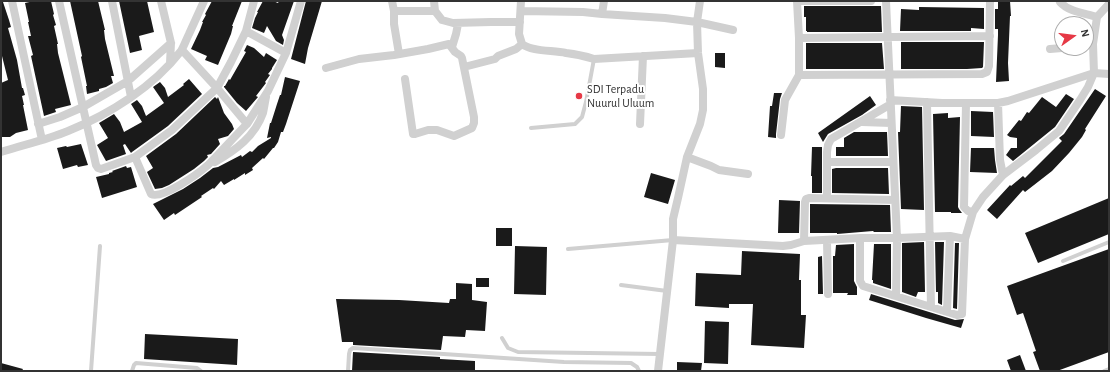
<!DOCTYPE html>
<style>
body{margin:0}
#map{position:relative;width:1110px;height:372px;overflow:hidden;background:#fff;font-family:"Alegreya Sans",sans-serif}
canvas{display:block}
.frame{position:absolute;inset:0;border:2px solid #333;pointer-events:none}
.north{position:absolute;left:1054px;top:16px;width:40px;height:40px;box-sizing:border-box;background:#fff;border:1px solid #adadad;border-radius:50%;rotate:76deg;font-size:11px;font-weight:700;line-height:16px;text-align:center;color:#333}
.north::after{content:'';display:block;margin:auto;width:14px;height:18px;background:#e63946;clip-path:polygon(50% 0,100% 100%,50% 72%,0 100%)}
</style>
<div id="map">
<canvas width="1110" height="372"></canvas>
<div class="frame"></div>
<div class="north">N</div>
</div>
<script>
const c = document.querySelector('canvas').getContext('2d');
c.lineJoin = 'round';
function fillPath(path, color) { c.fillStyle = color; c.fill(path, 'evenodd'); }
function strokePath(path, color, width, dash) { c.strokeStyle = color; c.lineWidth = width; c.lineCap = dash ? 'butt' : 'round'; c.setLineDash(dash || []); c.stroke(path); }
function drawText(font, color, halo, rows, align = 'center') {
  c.font = font + ' "Alegreya Sans",sans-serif'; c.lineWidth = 4; c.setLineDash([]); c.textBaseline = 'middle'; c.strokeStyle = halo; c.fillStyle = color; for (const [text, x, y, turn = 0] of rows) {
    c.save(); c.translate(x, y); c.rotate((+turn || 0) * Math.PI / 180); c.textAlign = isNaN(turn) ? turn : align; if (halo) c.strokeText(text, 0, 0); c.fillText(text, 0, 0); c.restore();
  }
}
fillPath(new Path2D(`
 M34,1H51L54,14L53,15L56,25L54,26L58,44H57L58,53L71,105L55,109L56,112L44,116L31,56L33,55L28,36H31L28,22H29L25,3Z
 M70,1H98L105,30H104L105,39L114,76H111L113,83L106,87L99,89V91L87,94L86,86H87L81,57L82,56Z
 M119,1H147L154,32L139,36L142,50L130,53Z
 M212,1H242L232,26H233L231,34L218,65L205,60L207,56L191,49L200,30L203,22H202L206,15L205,14Z
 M263,1H273L278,3L279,1H294L282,35L284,40L283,45L276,41L267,26L264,33L252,28L255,18L258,12H257Z
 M306,1H322L308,48L305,64L291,59Z
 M998,1H1010L1011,16H1010L1008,63L1009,81L996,82L998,35V29H995V9H998Z
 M1,2H3L9,20L11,27L8,28L17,60L22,88H23L25,95L22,96L24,105H23L28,130L16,133L10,137H1V83L8,80L1,52Z
 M804,6H881L882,32H807V31H806V17H804Z
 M919,7L984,8V29L971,28V31H900L901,9L919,10Z
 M901,42H984L983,67L982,68L967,69H901Z
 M806,43H882L884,69H806Z
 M247,45L254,48L264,57L266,53L277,60L272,68V69L268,74L270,75L265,82L266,83L256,96L258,97L246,111L237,103L224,87V86H225L229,79L230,80L246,52L244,51Z
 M715,53H725V68L715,67Z
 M285,77L300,81L286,124L283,132H281L278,142L274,148H273L264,159L263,158L252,168L253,170L245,175V173L234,180V179L224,185L221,181L214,189L213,188L201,196L202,197L175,215L174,213L164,220L153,204L183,189L200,178L213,168L218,167L241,155L242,157L250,151L252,152L258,146L271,138V137L267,138L270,123H271L277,104L280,95H281Z
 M189,79L202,94L168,126L132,152L131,153L125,144L123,145L126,154L106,161L97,145L108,138L99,123L114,114L120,122L124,132L142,122L131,104L137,100L142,106L146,116L164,103L153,87L160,82L165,88L168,97L184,85L183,84Z
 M1095,89L1106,96L1085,129L1086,130L1082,137L1069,153L1052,171L1025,192L1023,190L997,219L987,210L1010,185L1011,186L1023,176L1025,178L1062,141L1059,138L1064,134Z
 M774,93H782L780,99L776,134V138L768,137L770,106H772Z
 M1066,94L1074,99L1055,127L1013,161L1006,155L1011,148H1017V138L1010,137L1007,135L1019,120L1021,121L1027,112L1029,113L1042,97L1056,107Z
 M870,96L876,105L862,115L828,134L823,142L818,133Z
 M215,97L217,99L218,97L224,113L232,124L234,129L228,136L218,139L220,144L211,154L207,155L208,157L204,161L194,169L169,185L162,188L155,189L147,172L153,168L146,156L176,134Z
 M901,106L922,107L924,210L901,209L898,132H900Z
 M971,111L993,112L994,137L971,136Z
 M948,113V118L960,117L958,207L959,209L962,213H951V212H935L933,114Z
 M854,132H887L888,156H836V147H844V138Z
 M81,144L88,165L78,167L77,165L63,169L57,148L66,146L67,147Z
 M812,147H822V193H812V176H811Z
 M971,148H994L995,160L997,173L970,172Z
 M126,166L127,168L131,167L137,187L102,198L96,177L109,174V173L113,172L112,171Z
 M836,168H888L889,194L832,193V169Z
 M651,173L675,180L668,204L644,197Z
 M1109,198V234L1038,263L1025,233Z
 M779,200L800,201L799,233H778Z
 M810,204L890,205L891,232H874L873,231L837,234V233H810Z
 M496,228H512V246H496Z
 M924,242L925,292H918L916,297L902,292V243Z
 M935,242H944L942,305L938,303V292H936Z
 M955,243H959L957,309L953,308Z
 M854,244V281L857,287V295H847L848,293H833V256H835L836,245Z
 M874,244H891V289L873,283V280H872Z
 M515,246L547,247L546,295L514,294Z
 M1109,249V352L1057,371H1040L1033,352L1036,351L1023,313L1017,315L1007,286Z
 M742,251L800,254L799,280H801V315H806L804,348L751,345L753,304H729V308L695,306L696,273L741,275Z
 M822,256L823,294H818V257Z
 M476,278H489V287H476Z
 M456,283L472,284V300L487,302L485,331L466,330L465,337L443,336L441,350L353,345V342H342L336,299L399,300L449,303L450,299H456Z
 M871,294L955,320L964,319L961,328L926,318L869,300Z
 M705,321L729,322L728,364L704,363Z
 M145,334L238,339L237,365L144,359Z
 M353,352L440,357V359L475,361V371H352Z
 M1020,355L1026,371H1011L1007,360Z
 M677,362L702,363L701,371H677Z
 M1,363L23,369L22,371H1Z`), '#1a1a1a');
strokePath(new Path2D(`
 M531,128L575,124L582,117L586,102L594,59
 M568,249L673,240
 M1063,261L1109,242
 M621,285L667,291
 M502,338L508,348L518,352L660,354
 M91,371L100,246
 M132,371L134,365L136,363L197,368L201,371
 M348,371L349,354L350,350L353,348L564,362L631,363L637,367L639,371
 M1104,371L1109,369`), '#d0d0d0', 4);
strokePath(new Path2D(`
 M12,1L42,140
 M59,1L96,165L98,168L101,169L135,157L172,130L217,88L182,50
 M112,1L131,97
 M161,1L171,43L170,63
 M392,1L394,11V24L399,54
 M434,1L435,11L442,20L453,23L491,22H520
 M521,1L519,34L522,44C532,52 553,50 566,53C575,54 585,56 594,59L698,53
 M797,1H871
 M886,1L897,238L896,296
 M1061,1L1060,2C1069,12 1084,13 1097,17
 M394,11H435
 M521,11L583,12L602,14L665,18L697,22L733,30
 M602,14L604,1
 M246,31L286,53
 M799,38L990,36
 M452,47L456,34L458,24
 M1050,49L1062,48
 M464,67L495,59L498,56L516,49L522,44
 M326,68L359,59L394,55L428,49L449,44L455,52L461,56L462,58L474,117V123L472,128L454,136L437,130H428L415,134H413L405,79
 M799,75L982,74L987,72L989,66L990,1
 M890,100L942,103H998L1008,101L1094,73L1109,74
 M927,102L931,307
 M966,103L964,207L968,211L973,212
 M998,103L1000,160L1003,175
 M862,122L891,123
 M38,124L60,117L83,107L128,81L171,43
 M247,124L268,91L286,53L301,1
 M640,124L643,56
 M781,135L785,100L799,75V38L797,1
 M1,152C23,145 46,140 68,131C110,114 153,87 181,51C184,46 186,40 189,34C194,23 199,12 204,1
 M135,157L151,194C162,200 199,173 208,165C221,152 234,137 247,124L217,88L231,62L246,31L254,1
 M687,157L711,166L719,170L748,174
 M215,162C236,150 255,136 263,113C264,108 265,102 266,97
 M827,162H893
 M827,198V152L828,145L831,139L891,104
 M860,238V281L863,286L957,315L962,314L965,239L973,212L983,197L1003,175L1036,150L1059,131L1080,100L1088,87L1094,73L1093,44L1097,17L1109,4
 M673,240L783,246L791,245L804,241L860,238H897L950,236L965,239
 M827,240L828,294
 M804,241L805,202L806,199L809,198L895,200
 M947,311L950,236
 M658,371L673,240V219L678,198L687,157L700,124L703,110V89L698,53L697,22L700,1`), '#d0d0d0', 8);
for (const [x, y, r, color] of [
 [579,96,4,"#e63946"]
]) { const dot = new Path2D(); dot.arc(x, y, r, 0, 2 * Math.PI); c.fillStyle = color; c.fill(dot); strokePath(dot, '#fff', 1.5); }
drawText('12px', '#333', '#fff', [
 ["SDI Terpadu",587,89],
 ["Nuurul Uluum",587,103]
], 'left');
</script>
